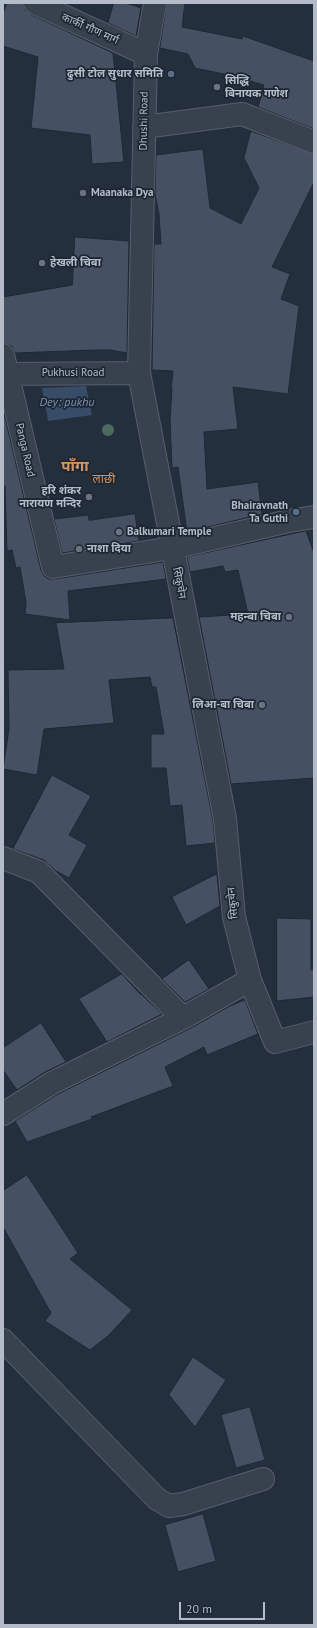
<!DOCTYPE html>
<meta charset="utf-8">
<style>
body{margin:0}
#map{position:relative;width:317px;height:1628px;overflow:hidden;background:#242f3e;font-family:"PT Sans",sans-serif}
canvas{display:block}
.frame{position:absolute;inset:0;border:4px solid #b4bcc9;pointer-events:none}
.scale{position:absolute;left:179px;top:1602px;width:86px;height:18px;box-sizing:border-box;border:2px solid #b4bcc9;border-top:0;padding-left:5px;font-size:12px;line-height:14px;white-space:nowrap;color:#b4bcc9;-webkit-text-stroke:3px #1d2633;paint-order:stroke}
</style>
<div id="map">
<canvas width="317" height="1628"></canvas>
<div class="frame"></div>
<div class="scale">20 m</div>
</div>
<script>
const c = document.querySelector('canvas').getContext('2d');
c.lineJoin = 'round';
function fillPath(path, color) { c.fillStyle = color; c.fill(path, 'evenodd'); }
function strokePath(path, color, width, dash) { c.strokeStyle = color; c.lineWidth = width; c.lineCap = dash ? 'butt' : 'round'; c.setLineDash(dash || []); c.stroke(path); }
function drawText(font, color, halo, rows, align = 'center') {
  c.font = font + ' "PT Sans","Noto Sans Devanagari",sans-serif'; c.lineWidth = 3.5; c.setLineDash([]); c.textBaseline = 'middle'; c.strokeStyle = halo; c.fillStyle = color; for (const [text, x, y, turn = 0] of rows) {
    c.save(); c.translate(x, y); c.rotate((+turn || 0) * Math.PI / 180); c.textAlign = isNaN(turn) ? turn : align; if (halo) c.strokeText(text, 0, 0); c.fillText(text, 0, 0); c.restore();
  }
}
fillPath(new Path2D(`
 M86,386L92,415L48,421L42,388Z`), '#394c67');
const building = new Path2D(`
 M7,3H23L25,10L30,14L113,53L124,162L92,164L90,135L31,128L38,57L3,46V14Z
 M114,3H126L141,8L136,36L108,23Z
 M167,3H185L182,27L242,39L243,36L314,61V129L258,107L264,85L233,76L195,68L188,54L160,48Z
 M251,131L314,154V182L272,267L290,274L281,299L299,306L288,394L233,387L238,429L204,432L207,489L258,482L262,514L187,532L178,467L172,468L170,421L172,389H171L173,371L152,370L154,244H161L159,214L155,194L156,155L203,149L210,208L241,224L259,188L244,158Z
 M75,237L129,241L127,353L110,350H95L15,353L12,346L3,343V297L72,285Z
 M3,409L41,570L44,576L49,579H55L163,562L166,579L68,591L70,620L25,614L26,602L20,567L16,568L12,550L7,551L5,486H3Z
 M135,514L139,541L62,553L54,519L88,515L89,520Z
 M306,531L314,553V778L231,784L199,617L248,614L238,570L225,572L223,566L190,572L187,557Z
 M171,618H173L213,821L215,843L186,846L182,805L170,806L166,768H151V734H164L156,687H152L150,677L109,680L114,723L44,729L37,775L3,769L9,729L8,670L64,669L56,623Z
 M52,775L91,796L69,835L87,845L69,878L56,871L44,860L13,849Z
 M217,874L220,906L186,925L172,897Z
 M277,918L311,919V970L314,969V997L277,1001Z
 M189,960L209,989L185,1002L162,979Z
 M122,974L140,994H141L162,1014L107,1042L79,999Z
 M245,1000L258,1034L207,1055L204,1047L165,1067L173,1086L91,1117L92,1119L27,1142L15,1121L58,1094L189,1029L228,1007Z
 M41,1023L66,1062L45,1072L17,1090L3,1070V1048Z
 M27,1175L78,1253L70,1259L132,1310L109,1335L90,1350L45,1321L51,1313L3,1227V1191Z
 M193,1357L226,1380L195,1427L169,1395Z
 M250,1407L265,1460L236,1468L221,1415Z
 M203,1514L216,1561L178,1572L165,1525Z`);
fillPath(building, '#455162');
strokePath(building, '#1f2835', 1);
const minor = new Path2D(`
 M35,3L146,54
 M144,127L242,114L314,142
 M3,355L53,567L172,548L289,521L314,517
 M7,374L139,373
 M3,858L39,872L183,1018
 M250,980L275,1042L314,1032
 M3,1114L52,1083L183,1018L250,980L234,917L225,819L139,373L146,54L155,3
 M3,1340L157,1499L169,1506L183,1504L263,1479`);
strokePath(minor, '#565f6c', 24);
strokePath(minor, '#38414e', 22);
c.fillStyle = '#4b6a5d';
for (const [x, y] of [
 [108,430]
]) { c.beginPath(); c.arc(x, y, 6, 0, 2 * Math.PI); c.fill(); }
for (const [x, y, r, color] of [
 [171,74,4,"#5c6f8a"],
 [217,87,4,"#6b7280"],
 [83,193,4,"#6b7280"],
 [42,263,4,"#6b7280"],
 [89,497,4,"#6b7280"],
 [296,512,4,"#5c6f8a"],
 [119,532,4,"#6b7280"],
 [79,549,4,"#6b7280"],
 [289,617,4,"#6b7280"],
 [262,705,4,"#6b7280"]
]) { const dot = new Path2D(); dot.arc(x, y, r, 0, 2 * Math.PI); c.fillStyle = color; c.fill(dot); strokePath(dot, '#1d2633', 1.5); }
drawText('11px', '#b4bcc9', '#1d2633', [
 ["कार्की गौण मार्ग",90,29,24],
 ["Dhushi Road",144,121,-89],
 ["Pukhusi Road",73,373],
 ["Panga Road",25,450,77],
 ["सिकुचेन",179,583,79],
 ["सिकुचेन",233,903,-96]
]);
drawText('bold 11px', '#b4bcc9', '#1d2633', [
 ["ढुसी टोल सुधार समिति",163,74],
 ["सिद्धि",225,81,"left"],
 ["बिनायक गणेश",225,94,"left"],
 ["Maanaka Dya",91,193,"left"],
 ["हेखली चिबा",50,263,"left"],
 ["हरि शंकर",81,491],
 ["नारायण मन्दिर",81,504],
 ["Bhairavnath",288,506],
 ["Ta Guthi",288,519],
 ["Balkumari Temple",127,532,"left"],
 ["नाशा दिया",87,549,"left"],
 ["महन्बा चिबा",281,617],
 ["लिआ-बा चिबा",254,705]
], 'right');
drawText('italic 12px', '#7c92b1', '#1d2633', [
 ["Dey: pukhu",67,403]
]);
drawText('12px', '#d59563', '#1d2633', [
 ["लाछी",104,480]
]);
drawText('bold 15px', '#d59563', '#1d2633', [
 ["पाँगा",75,467]
]);
</script>
